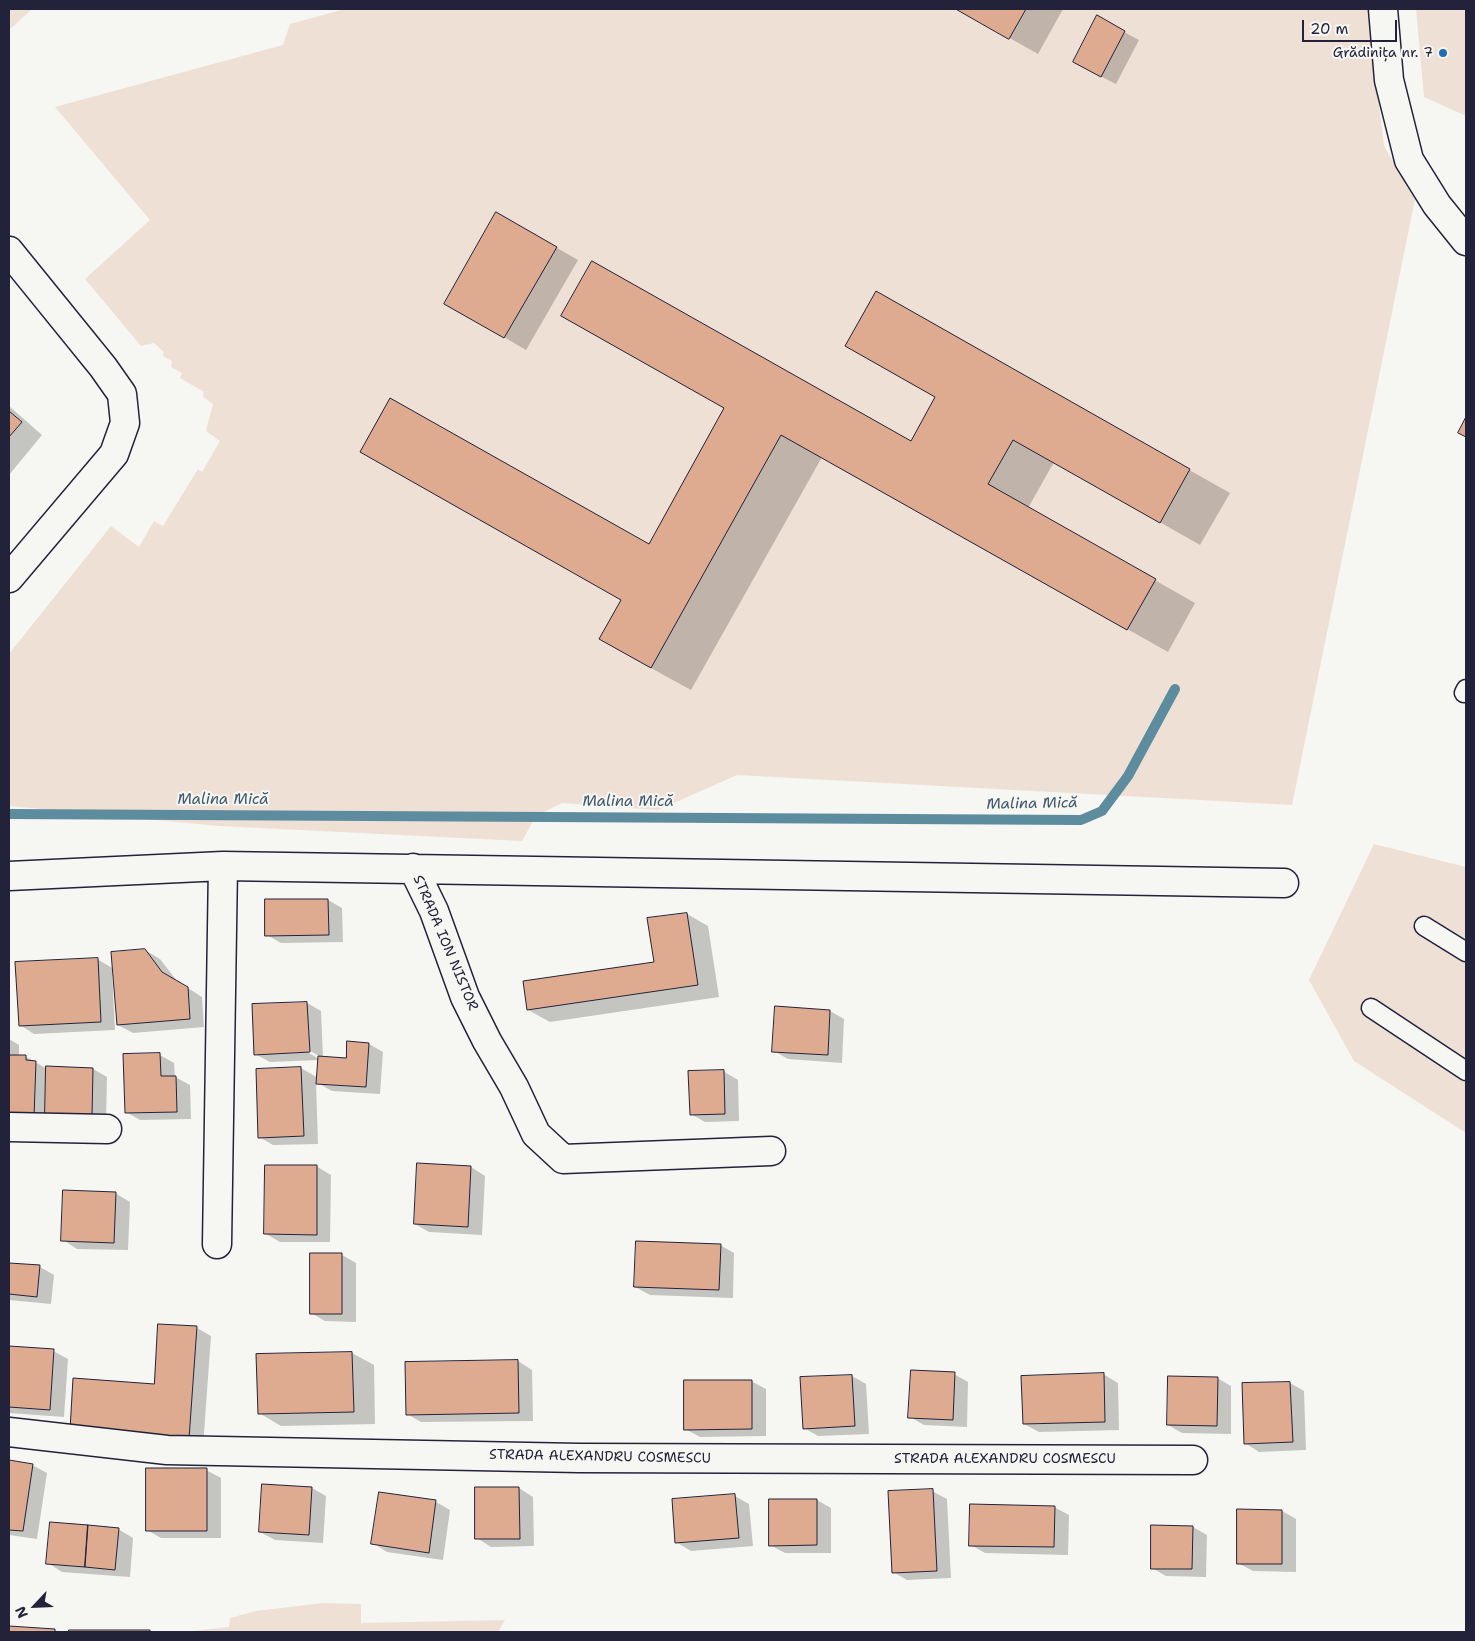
<!DOCTYPE html>
<meta charset="utf-8">
<style>
body{margin:0}
#map{position:relative;width:1475px;height:1641px;overflow:hidden;background:#f6f6f2;font-family:"Shantell Sans",sans-serif}
canvas{display:block}
.frame{position:absolute;inset:0;border:10px solid #22223b;pointer-events:none}
.north{position:absolute;left:10px;top:1581px;width:50px;height:50px;-webkit-text-stroke:4px #f6f6f2;paint-order:stroke;rotate:245deg;font-size:14px;font-weight:700;line-height:20px;text-align:center;color:#22223b}
.north::after{content:'';display:block;margin:auto;width:18px;height:22px;background:#22223b;clip-path:polygon(50% 0,100% 100%,50% 72%,0 100%)}
.scale{position:absolute;left:1302px;top:20px;width:95px;height:22px;box-sizing:border-box;border:2px solid #22223b;border-top:0;padding-left:6px;font-size:15px;line-height:18px;white-space:nowrap;color:#22223b;-webkit-text-stroke:4px #f6f6f2;paint-order:stroke}
</style>
<div id="map">
<canvas width="1475" height="1641"></canvas>
<div class="frame"></div>
<div class="north">N</div>
<div class="scale">20 m</div>
</div>
<script>
const c = document.querySelector('canvas').getContext('2d');
c.lineJoin = 'round';
function fillPath(path, color) { c.fillStyle = color; c.fill(path, 'evenodd'); }
function strokePath(path, color, width, dash) { c.strokeStyle = color; c.lineWidth = width; c.lineCap = dash ? 'butt' : 'round'; c.setLineDash(dash || []); c.stroke(path); }
function drawText(font, color, halo, rows, align = 'center') {
  c.font = font + ' "Shantell Sans",sans-serif'; c.lineWidth = 4; c.setLineDash([]); c.textBaseline = 'middle'; c.strokeStyle = halo; c.fillStyle = color; for (const [text, x, y, turn = 0] of rows) {
    c.save(); c.translate(x, y); c.rotate((+turn || 0) * Math.PI / 180); c.textAlign = isNaN(turn) ? turn : align; if (halo) c.strokeText(text, 0, 0); c.fillText(text, 0, 0); c.restore();
  }
}
fillPath(new Path2D(`
 M9,9H32L9,30Z
 M345,9H1368L1384,146L1415,199L1292,805L737,775L658,810L562,803L536,816L522,841L219,826L9,806V654L111,526L139,547L154,521L163,526L198,469L202,472L220,441L206,431L213,404L203,397L204,392L180,378L182,373L171,367L172,361L163,356L164,352L154,343L141,346L85,279L150,220L55,107L283,45L290,24Z
 M1416,9H1466V116L1424,97Z
 M1374,844L1466,867V1133L1354,1061L1309,980Z
 M323,1603L361,1604V1623L505,1620L498,1632H183L229,1627L230,1618L256,1611Z`), '#efe0d5');
fillPath(new Path2D(`
 M958,9H1063L1038,54Z
 M1124,32L1139,40L1116,84L1088,70Z
 M497,214L578,260L526,350L446,303Z
 M876,293L1230,493L1200,545L1054,462L1028,508L1195,603L1168,652L822,457L691,690L640,662L622,599L649,545L726,408L911,442L937,397Z
 M9,406L42,435L9,475Z
 M328,900L342,908L343,942L281,943L267,935Z
 M687,914L708,926L719,997L550,1022L528,1010L655,963Z
 M145,950L160,959L177,981L202,997L204,1027L133,1033L118,1025L114,972H112L115,1030L34,1034L20,1025L97,959L114,969Z
 M307,1003L321,1011L323,1058L347,1060L369,1044L383,1052L380,1094L332,1091L316,1082L318,1144L273,1145L259,1137L257,1070L301,1068L318,1078L319,1060L270,1062L255,1054ZM305,1048L319,1056V1059L304,1050Z
 M776,1008L830,1011L844,1019L842,1063L788,1059L774,1051Z
 M9,1039L19,1045V1056H25L47,1069H93L107,1077L106,1123H9Z
 M160,1055L174,1063L175,1077L190,1085L191,1119L140,1120L126,1112Z
 M723,1071L738,1080L739,1121L705,1122L691,1114Z
 M418,1164L471,1167L485,1176L482,1235L429,1232L415,1224Z
 M316,1166L331,1175L330,1242H280L266,1234Z
 M115,1193L130,1202L128,1250L77,1249L63,1240Z
 M720,1245L734,1253L733,1298L650,1295L635,1287Z
 M342,1255L356,1263V1322L325,1321L311,1313Z
 M9,1264L40,1267L54,1275L51,1304L9,1300Z
 M197,1328L211,1336L203,1447L85,1438L155,1385Z
 M9,1347L53,1351L68,1359L64,1417L9,1413Z
 M352,1353L374,1365L375,1424L281,1426L259,1413L257,1356Z
 M518,1361L532,1370L533,1421L421,1422L407,1414Z
 M954,1374L968,1382L967,1427L924,1425L910,1417Z
 M1103,1374L1118,1383L1119,1430L1039,1432L1024,1424Z
 M852,1376L866,1384L869,1434L818,1436L804,1428L802,1378Z
 M1217,1378L1231,1386V1434L1182,1433L1168,1425Z
 M751,1381L766,1389V1436L700,1437L685,1429Z
 M1290,1383L1304,1391L1306,1450L1259,1452L1245,1443Z
 M9,1461L32,1465L47,1473L37,1539L9,1535Z
 M206,1470L221,1478V1538H161L147,1530Z
 M312,1488L326,1496L323,1543L275,1540L260,1532Z
 M519,1488L533,1497L534,1546L491,1547L477,1538L476,1489Z
 M932,1491L947,1499L951,1578L907,1580L893,1572Z
 M380,1493L436,1502L450,1510L443,1560L387,1552L373,1543Z
 M735,1496L749,1504L753,1546L691,1551L676,1542Z
 M817,1500L831,1508V1553H785L770,1545Z
 M1054,1507L1069,1515L1068,1555L985,1553L971,1545Z
 M1282,1511L1296,1519V1572L1253,1571L1238,1563Z
 M1193,1527L1207,1535L1206,1577L1166,1576L1152,1568Z
 M118,1529L133,1538L130,1577L62,1572L48,1563Z
 M10,1627L55,1630L59,1632H10Z
 M70,1631L149,1632H150H70Z`), '#0003');
strokePath(new Path2D(`
 M9,814L1081,820L1102,811L1128,776L1175,689`), '#5d8c9f', 10);
const building = new Path2D(`
 M956,9H1026L1009,39Z
 M1097,15L1125,31L1101,77L1073,62Z
 M496,212L557,247L504,338L444,304Z
 M592,261L911,441L935,397L845,346L876,291L1190,469L1160,523L1013,440L988,484L1156,579L1127,630L781,435L651,668L599,639L621,600L360,452L390,398L649,544L724,408L561,316Z
 M9,411L22,422L9,437Z
 M1466,417V437L1458,433Z
 M265,899H328L329,935L265,936Z
 M687,913L698,985L527,1010L523,981L654,962L647,918Z
 M145,949L162,972L188,987L190,1019L117,1025L111,952Z
 M98,958L101,1022L19,1026L15,962Z
 M307,1002L310,1052L254,1055L252,1004Z
 M775,1006L830,1010L828,1055L772,1052Z
 M347,1041L369,1043L366,1087L316,1084L318,1056L346,1058Z
 M160,1053L161,1076H176L177,1112L125,1113L123,1054Z
 M9,1055H26V1060L36,1061L34,1117L9,1116Z
 M46,1066L93,1068L92,1116L45,1115Z
 M301,1067L304,1136L258,1138L256,1069Z
 M724,1070L725,1114L690,1115L688,1071Z
 M417,1163L471,1166L468,1227L414,1224Z
 M265,1165H317V1235L264,1234Z
 M63,1190L116,1192L114,1243L61,1241Z
 M636,1241L721,1244L719,1290L634,1287Z
 M310,1253H342V1314H310Z
 M9,1263L40,1265L37,1297L9,1294Z
 M158,1324L197,1326L189,1439L70,1430L73,1378L154,1384Z
 M9,1346L54,1349L50,1410L9,1407Z
 M352,1352L354,1412L258,1414L256,1354Z
 M518,1360L519,1413L406,1415L405,1362Z
 M911,1370L955,1372L953,1420L908,1418Z
 M1104,1373L1105,1422L1023,1424L1021,1376Z
 M852,1375L855,1426L803,1429L800,1377Z
 M1168,1376L1218,1377L1217,1426L1167,1425Z
 M684,1380H752V1429L684,1430Z
 M1290,1382L1293,1442L1244,1444L1242,1383Z
 M9,1460L33,1464L23,1531L9,1530Z
 M146,1468H207V1531H146Z
 M262,1484L312,1487L309,1535L259,1532Z
 M475,1487H519L520,1539H475Z
 M933,1489L937,1571L892,1573L888,1491Z
 M379,1492L436,1500L429,1553L371,1544Z
 M735,1494L739,1538L675,1543L672,1499Z
 M769,1499H817V1545L769,1546Z
 M970,1504L1055,1506L1054,1547L969,1546Z
 M1237,1509L1282,1510V1564H1237Z
 M50,1522L88,1525L85,1567L46,1564Z
 M88,1525L119,1528L115,1570L85,1567Z
 M1151,1525L1193,1526L1192,1569H1151Z
 M9,1626L55,1629V1632H9Z
 M69,1630H150V1632H69Z`);
fillPath(building, '#deab91');
strokePath(building, '#22223b', 1);
const lane = new Path2D(`
 M1464,693L1466,689
 M1424,926L1466,952
 M1371,1008L1466,1071`);
const street = new Path2D(`
 M1383,9L1389,80L1409,160L1437,205L1466,241
 M413,868L434,911L465,997L487,1041L514,1087L536,1134L563,1159L771,1151
 M9,876L223,866L1284,883
 M9,1127L107,1129
 M217,1244L223,866
 M9,1432L167,1450L579,1458L1193,1460`);
const secondary = new Path2D(`
 M9,251L103,367L122,394L125,423L114,454L9,578`);
strokePath(lane, '#22223b', 21);
strokePath(street, '#22223b', 31);
strokePath(secondary, '#22223b', 31);
strokePath(lane, '#f6f6f2', 18);
strokePath(street, '#f6f6f2', 28);
strokePath(secondary, '#f6f6f2', 28);
for (const [x, y, r, color] of [
 [1443,53,5,"#1f6fb2"]
]) { const dot = new Path2D(); dot.arc(x, y, r, 0, 2 * Math.PI); c.fillStyle = color; c.fill(dot); strokePath(dot, '#f6f6f2', 2); }
drawText('14px', '#22223b', '#f6f6f2', [
 ["Grădinița nr. 7",1433,53]
], 'right');
drawText('14px', '#22223b', '#f6f6f2', [
 ["STRADA ION NISTOR",445,943,67],
 ["STRADA ALEXANDRU COSMESCU",600,1457,1],
 ["STRADA ALEXANDRU COSMESCU",1005,1459]
]);
drawText('italic 15px', '#3f576d', '#f6f6f2', [
 ["Malina Mică",223,800],
 ["Malina Mică",628,802],
 ["Malina Mică",1032,804,-1]
]);
</script>
